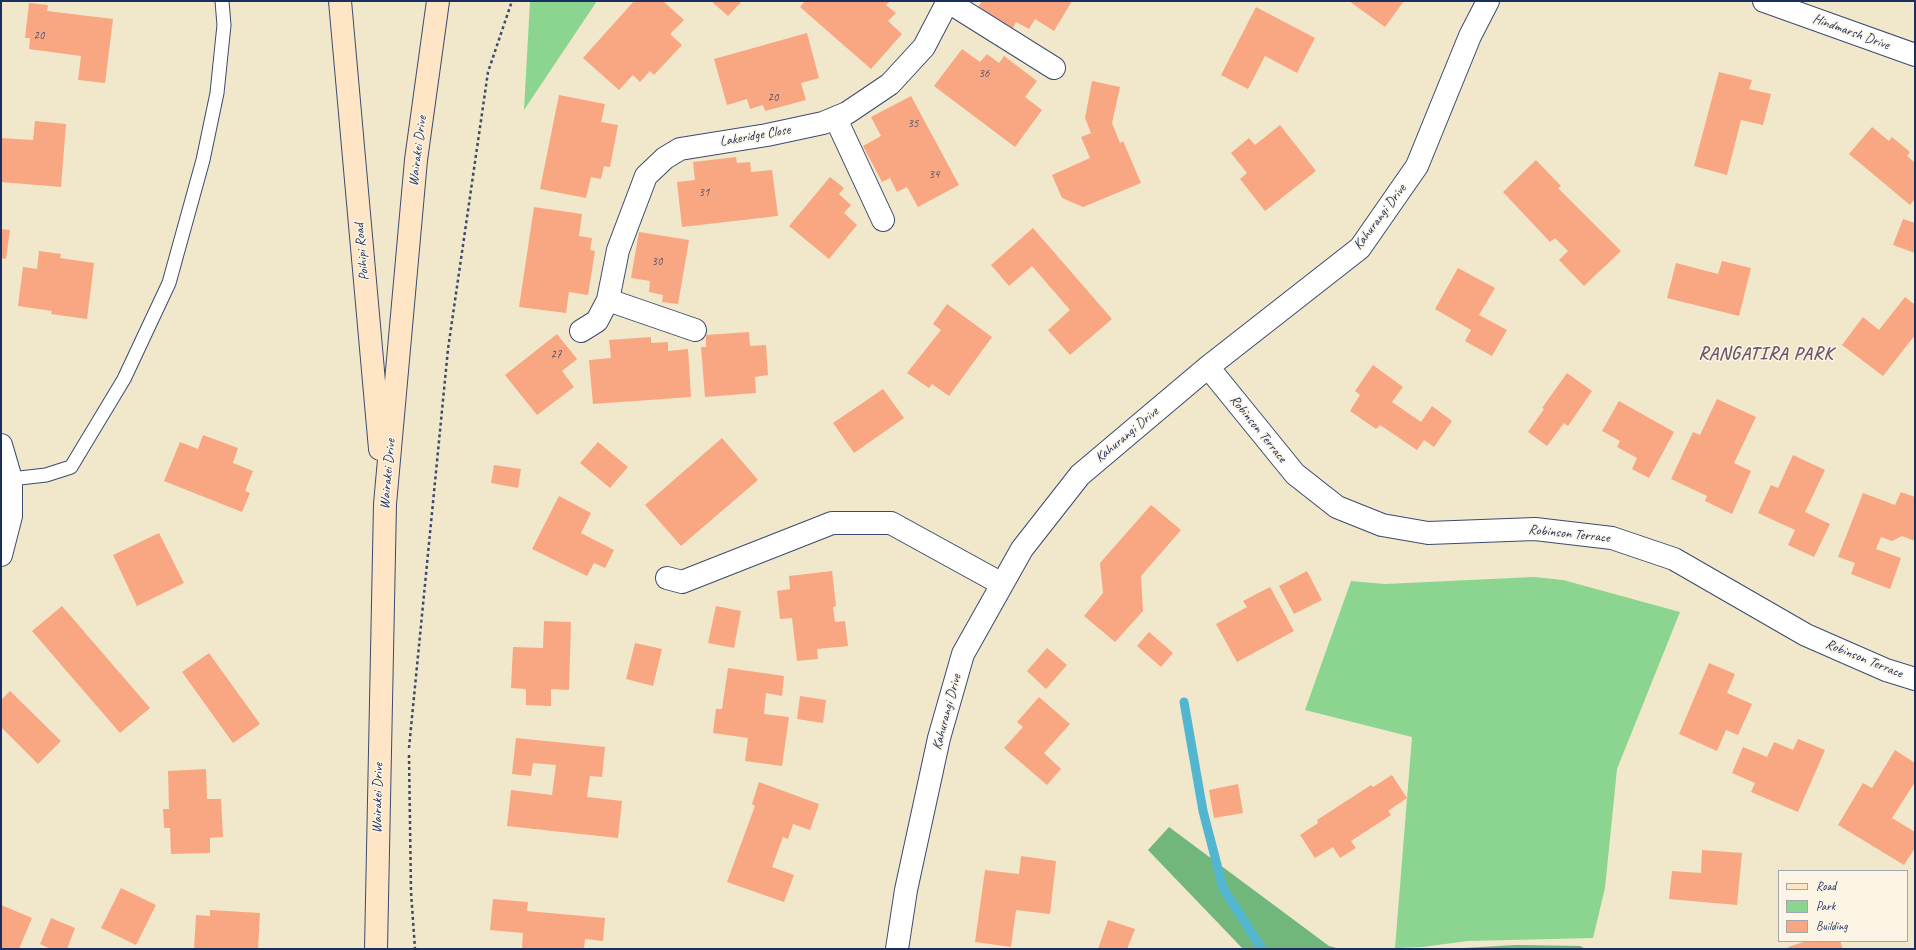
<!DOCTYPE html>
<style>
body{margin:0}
#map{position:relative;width:1916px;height:950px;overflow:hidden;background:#f1e7cb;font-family:Caveat,sans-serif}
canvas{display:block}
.frame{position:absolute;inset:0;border:2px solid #1b2f5e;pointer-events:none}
.legend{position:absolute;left:1778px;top:870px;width:130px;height:72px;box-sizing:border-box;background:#fcf5e5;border:1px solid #a2a6af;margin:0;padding:5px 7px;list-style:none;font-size:12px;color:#1b2f5e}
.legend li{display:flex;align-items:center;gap:8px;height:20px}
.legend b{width:20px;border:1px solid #a2a6af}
</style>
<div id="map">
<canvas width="1916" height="950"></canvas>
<div class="frame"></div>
<ul class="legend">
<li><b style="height:5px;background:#fde5c5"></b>Road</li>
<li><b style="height:11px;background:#8cd590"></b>Park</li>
<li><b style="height:11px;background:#f9a782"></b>Building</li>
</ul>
</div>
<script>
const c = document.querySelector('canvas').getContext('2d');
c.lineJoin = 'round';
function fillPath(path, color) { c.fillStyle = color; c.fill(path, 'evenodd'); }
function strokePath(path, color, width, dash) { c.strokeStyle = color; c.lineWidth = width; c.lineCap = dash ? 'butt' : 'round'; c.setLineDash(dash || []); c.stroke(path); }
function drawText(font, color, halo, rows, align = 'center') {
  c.font = font + ' Caveat,sans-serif'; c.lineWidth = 3; c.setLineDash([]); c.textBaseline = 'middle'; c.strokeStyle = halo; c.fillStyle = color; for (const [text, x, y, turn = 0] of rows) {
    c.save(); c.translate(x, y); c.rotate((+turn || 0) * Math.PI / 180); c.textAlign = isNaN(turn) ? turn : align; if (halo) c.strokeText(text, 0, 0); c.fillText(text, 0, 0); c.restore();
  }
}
fillPath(new Path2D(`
 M530,1H597L524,110Z
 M1534,577L1563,580L1680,612L1617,769L1605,888L1593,938L1468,941L1422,947L1395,948L1412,737L1305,710L1351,581L1385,584Z`), '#8cd590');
fillPath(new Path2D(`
 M1169,827L1329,946L1340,949H1243L1148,850Z
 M1517,945L1580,946L1586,949H1446Z`), '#71b67a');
strokePath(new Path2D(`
 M1184,702L1203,811L1223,888L1262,949`), '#52b6d1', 9);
fillPath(new Path2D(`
 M634,1H663L684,20L670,34L682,45L654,75L650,71L640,82L633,75L619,90L583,58Z
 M711,1H742L728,16Z
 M805,1H890L886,5L896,13L888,21L902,34L871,69L800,7Z
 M982,1H1072L1054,31L1035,19L1029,29L1016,22L1013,28L978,7Z
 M1349,1H1404L1385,27Z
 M29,3L48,5L47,11L113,19L105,83L78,80L81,56L29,49L30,38H25Z
 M1256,7L1315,38L1297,73L1265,56L1248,89L1221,75Z
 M807,33L819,78L801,83L806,100L765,111L763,105L750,109L747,99L727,105L714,59Z
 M962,49L980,62L987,54L999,63L1004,56L1037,81L1025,97L1042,110L1015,147L934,86Z
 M1719,72L1752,80L1749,89L1771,94L1763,125L1741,120L1727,175L1694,166Z
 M1092,81L1120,87L1112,123L1120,143L1123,141L1141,183L1083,207L1062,198L1052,175L1090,158L1081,137L1091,133L1085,118Z
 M559,95L605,104L601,122L618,125L610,167L604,166L601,179L591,177L586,198L540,189Z
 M911,96L959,185L918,207L907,187L897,192L890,178L882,182L863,146L881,136L871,117Z
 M35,121L66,124L61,187L1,182V138L33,140Z
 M1280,125L1316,171L1265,211L1240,179L1247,173L1231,153L1249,138L1255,145Z
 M1872,127L1889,141L1892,137L1910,152L1907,156L1915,163V199L1910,205L1849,154Z
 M736,157L737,163L750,162L751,172L772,170L778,216L682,227L677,182L695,180L693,162Z
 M1536,160L1561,186L1558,188L1621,251L1584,286L1559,260L1568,251L1555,238L1550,242L1503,192Z
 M830,177L844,188L839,194L851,205L844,213L857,225L829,259L789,226Z
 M534,207L582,214L579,236L592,238L590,250L595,251L588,295L569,292L566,313L519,307Z
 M1903,219L1915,223V253L1893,245Z
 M1033,228L1112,319L1070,355L1048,330L1070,310L1032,266L1009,286L991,265Z
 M1,229L10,230L6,259L1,258Z
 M639,232L689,240L678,304L662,302L663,295L649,292L650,281L631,278Z
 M39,251L61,254L60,258L94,263L87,319L51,314L52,311L18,306L23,267L37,269Z
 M1722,261L1751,268L1739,316L1667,298L1676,263L1718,274Z
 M1458,268L1495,288L1479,315L1507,330L1492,356L1465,341L1471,330L1435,309Z
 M1905,297L1914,304L1915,303V335L1883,376L1842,345L1863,317L1879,330Z
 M947,304L992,337L949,396L932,384L929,388L907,373L941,330L933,324Z
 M749,332L750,346L766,345L768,375L755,377L756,393L705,397L701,347H706V335Z
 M557,334L577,359L562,371L574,387L537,415L505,375Z
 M651,337V343L668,342V351L688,349L691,397L593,404L589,360L611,358L609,340Z
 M1373,365L1403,387L1392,402L1421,422L1432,406L1452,421L1434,447L1424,440L1417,450L1380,425L1376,429L1350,411L1360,395L1355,391Z
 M1567,373L1592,391L1568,426L1564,423L1547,446L1528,432L1544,409L1542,408Z
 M883,389L904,418L854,453L833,423Z
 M1717,399L1756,417L1734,463L1751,471L1732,514L1705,501L1707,496L1671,479L1693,432L1700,435Z
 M1619,401L1674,432L1649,478L1632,469L1637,458L1617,447L1620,441L1602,431Z
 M203,435L238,448L233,463L253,471L245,491L250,493L242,512L164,481L180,442L198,449Z
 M722,438L758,480L681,546L645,505Z
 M598,442L628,467L610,488L580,463Z
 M1793,455L1825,470L1805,512L1830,524L1814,557L1788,545L1795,530L1758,513L1771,485L1778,488Z
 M494,465L521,469L518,488L491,483Z
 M1901,492L1915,497V541L1902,536L1892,541L1881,537L1876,549L1901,558L1890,589L1851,574L1855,563L1838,557L1863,493L1895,505Z
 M559,496L591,513L581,533L614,550L605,568L594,563L587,576L532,549Z
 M1151,505L1181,530L1141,576L1143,611L1115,642L1084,616L1103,593L1100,563Z
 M159,533L184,583L137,606L113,555Z
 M832,571L836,606L833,607L835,622L845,621L848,646L817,649L818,659L797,661L792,618L780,619L777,591L790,589L789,576Z
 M1307,571L1322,600L1294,614L1279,586Z
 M1270,587L1294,631L1237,662L1216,624L1247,607L1243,601Z
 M62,606L150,708L120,733L32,631Z
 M716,606L741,611L734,648L708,643Z
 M544,621L571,622L569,690L551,689V706L526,705V689L511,688L513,647L543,648Z
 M1149,632L1173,653L1161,667L1137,646Z
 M635,643L662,649L653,686L626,679Z
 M1047,648L1067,665L1046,689L1027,671Z
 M209,653L260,724L233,743L182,672Z
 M1709,663L1735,674L1727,693L1752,704L1738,735L1726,730L1717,751L1679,734Z
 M728,668L784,676L782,696L766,693L764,714L789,717L782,766L745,761L748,738L713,733L716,709H722Z
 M10,691L61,741L38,764L1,727V700Z
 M800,696L826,700L823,723L797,719Z
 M1039,697L1070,724L1044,753L1061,769L1047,785L1004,748L1023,727L1017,722Z
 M516,738L605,747L602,777L590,776L587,797L622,801L618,838L507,826L511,790L552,795L556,765L533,763L531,776L512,774Z
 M1798,739L1825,750L1798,812L1751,792L1755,783L1732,773L1743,747L1767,757L1774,742L1793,750Z
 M1895,750L1915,763V782L1892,818L1915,832V848L1904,865L1838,825L1863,783L1872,788Z
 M206,769L207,799H221L223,837L210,838V853L171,854L170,828H164L163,809H169L168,771Z
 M1392,775L1407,798L1388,811L1391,815L1351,841L1356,848L1340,858L1333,847L1315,858L1300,835L1318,823L1317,820L1371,785L1373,787Z
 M759,782L819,804L810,830L793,824L788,839L783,837L772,867L794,875L784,902L727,882L755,806L752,804Z
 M1238,784L1243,813L1214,818L1209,790Z
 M1702,850L1742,853L1737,905L1669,899L1672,871L1701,873Z
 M1021,856L1056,861L1050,914L1016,910L1011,947L975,942L985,870L1019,874Z
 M121,888L156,905L136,945L101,928Z
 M493,899L528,902L527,911L605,918L603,941L585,939L584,949H522L523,933L490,930Z
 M1,905L32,918L19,949H1Z
 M210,910L260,913L258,949H194L196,915L210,916Z
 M51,918L75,928L67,949H51L40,944Z
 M1108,920L1135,929L1127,949H1098Z
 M1807,941H1840L1843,949H1789L1788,947Z`), '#f9a782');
const service = new Path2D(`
 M11,479L46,475L71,467L124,379L169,283L203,160L217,93L224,25L222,1`);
const minor = new Path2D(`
 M947,1L1054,68
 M1764,1L1915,55
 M836,119L883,220
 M608,300L695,330
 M581,331L597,321L608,300L618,250L646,176L665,158L680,149L767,135L823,123L847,113L890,84L924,47L948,1
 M1208,367L1295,474L1337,507L1382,525L1428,533L1535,529L1612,538L1674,559L1806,635L1886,670L1915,679
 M1,445L11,479V516L1,555
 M667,578L682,582L832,523H891L1002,584
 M897,949L906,890L939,738L963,654L1022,549L1080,475L1208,367L1360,248L1417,166L1470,36L1488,1`);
const secondary = new Path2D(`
 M340,1L380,449
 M376,949L385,504L416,160L438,1`);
strokePath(service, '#3b4b6e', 15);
strokePath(minor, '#3b4b6e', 24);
strokePath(secondary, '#3b4b6e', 24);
strokePath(new Path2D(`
 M409,748L448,349L488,72L512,1
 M409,755L411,892L415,949`), '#3b4b6e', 2.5, [3, 3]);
strokePath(service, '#fff', 13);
strokePath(minor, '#fff', 22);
strokePath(secondary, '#fde5c5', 22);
drawText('12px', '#524d67', null, [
 ["20",39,36],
 ["36",984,74],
 ["20",773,98],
 ["35",913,124],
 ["34",934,175],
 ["31",704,193],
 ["30",657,262],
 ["27",556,355]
]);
drawText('14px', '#1b2f5e', '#fcf5e5', [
 ["Hindmarsh Drive",1851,32,20],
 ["Lakeridge Close",755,136,-10],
 ["Wairakei Drive",418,151,-83],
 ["Kahurangi Drive",1380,217,-53],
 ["Poihipi Road",362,252,-95],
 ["Robinson Terrace",1258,429,51],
 ["Kahurangi Drive",1127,435,-40],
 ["Wairakei Drive",388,474,-85],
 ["Robinson Terrace",1569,534,6],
 ["Robinson Terrace",1864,659,22],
 ["Kahurangi Drive",947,712,-75],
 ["Wairakei Drive",378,798,-89]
]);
c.letterSpacing = '1px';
drawText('bold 18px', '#69596b', '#fcf5e5', [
 ["RANGATIRA PARK",1766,354]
]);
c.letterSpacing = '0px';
</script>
